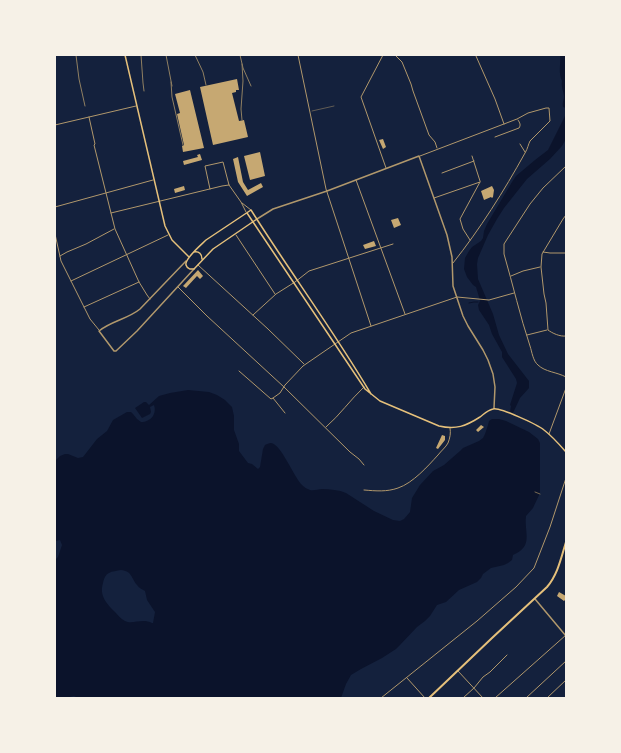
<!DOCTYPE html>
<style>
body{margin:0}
#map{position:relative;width:621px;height:753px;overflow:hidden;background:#14213d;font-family:Helvetica,sans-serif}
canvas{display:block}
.frame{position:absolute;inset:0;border:56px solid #f6f1e7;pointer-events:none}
</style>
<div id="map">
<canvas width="621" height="753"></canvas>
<div class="frame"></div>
</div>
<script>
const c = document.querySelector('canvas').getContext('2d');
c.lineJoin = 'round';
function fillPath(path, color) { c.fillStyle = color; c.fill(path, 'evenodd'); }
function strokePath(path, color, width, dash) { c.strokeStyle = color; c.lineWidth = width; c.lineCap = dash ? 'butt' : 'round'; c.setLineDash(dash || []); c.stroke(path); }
fillPath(new Path2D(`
 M560,55H566V108L563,107C562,103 564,100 564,96C563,90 561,86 562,81C558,73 561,64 560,55Z
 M566,114V139L562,146L550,159L527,179L504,208L497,219L488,235L478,258L477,264L478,279L493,314L499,335L508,354L529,381V388L520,398L513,413L510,412L511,406L510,405L517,383L516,379L502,357V352L492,334L489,325L479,310L478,305L480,301L479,297L476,287L473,285L467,277L464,269L465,258L469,251L472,247L481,241L483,238L484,231L487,224L512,182L516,176L535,160L548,150Z
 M188,390L209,392L217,395L225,400L232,407L234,416V430L239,444V451L248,463L252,464L258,469L260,467L263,449L265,445C267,444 269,443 271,443C281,444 294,477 302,485C304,487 307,489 310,490C314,491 318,489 322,489C330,489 339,490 346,493L374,511L393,520L400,521L404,519L410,512L412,498L420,485L433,471L444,465L460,451L463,448L479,441L483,438L485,434L488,425L489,421L492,419H499L506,421L529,432L538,439L540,443V493L533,508L526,516C524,533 534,546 513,555L512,560L508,563L504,565L491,568L483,574L481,578L477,582L459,590L446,602L437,605L430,616L425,621L417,627L400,645L396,649L382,658L361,669L351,675L346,684L341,698H78L74,696L65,698H55V560L58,557L62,545L60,540L55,541V461L60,456L65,454H68L78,458L83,457L97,439L107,431L113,420L127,412H131L133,414L137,419L141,422C151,422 157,414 154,405L150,407L151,412L150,414L142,418L135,408L144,402H146L149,405L159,396L170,393ZM121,570C132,571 131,578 137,585C139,588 142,589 145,591L147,600L155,612L153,623H152C142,618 132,625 125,621C121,619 118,615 115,612C107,604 99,596 103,583C104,579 105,575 109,573C112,571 117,571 121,570Z`), '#0b132b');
strokePath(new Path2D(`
 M469,303L474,302H478`), '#0b132b', 1);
fillPath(new Path2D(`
 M237,79L239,90H236V92L232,93L239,121L244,120L248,137L213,145L200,87Z
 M190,90L204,148L183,152L182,146L184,145L177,114L180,113L175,94Z
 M383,139L386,147L383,149L379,140Z
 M260,152L265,176L250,180L244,156Z
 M200,154L202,160L184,165L183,161L198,157L197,155Z
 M238,157L243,182L248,190L261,183L263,187L247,196L238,182L233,159Z
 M184,186L185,190L175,193L174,189Z
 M492,186L494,190L493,197L492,198L491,197L484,200L481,191Z
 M398,218L401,225L394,228L391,220Z
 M374,241L376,246L365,249L363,245Z
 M198,270L203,276L200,279L197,276L186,288L183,286Z
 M481,425L484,427L478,432L476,430Z
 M442,435L445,436V440L438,449L436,448Z
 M559,592L566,596V599L564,601L557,596Z`), '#c6a872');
strokePath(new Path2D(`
 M535,492L540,494`), '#e5c07b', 0.5);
strokePath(new Path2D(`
 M312,111L334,106`), '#b1986c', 0.5);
strokePath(new Path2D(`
 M298,55L326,189L371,326
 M383,55L361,97L386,168
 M395,55L402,62L411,84L413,91L429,135L435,142L437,148
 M476,56L495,99L504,124
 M89,117L95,144L94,145L115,229L139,282L147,295L150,299
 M55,125L136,106
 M495,137L519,128C521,125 520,123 518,120
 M520,144L525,152
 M420,156L517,119L528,113L546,108H549L550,121L530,141C528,145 528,148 525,153C504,191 480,229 453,263
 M472,156L480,181
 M566,166L543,188L530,204L504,244V254C513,285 520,316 530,346C532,352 533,361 538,365C545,372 557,372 566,377
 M442,173L474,161
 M356,180L405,314
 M210,189L205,166L223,162L229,185L241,202L246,212
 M434,198L480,182
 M242,203L251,210
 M55,207L153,180
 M111,213L222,186L229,185
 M566,215L563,219L542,254L541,267L544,294L546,303L548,330C552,333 560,337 566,336
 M55,234L61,261L90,319L99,330
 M236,235L275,294
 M470,240L463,229L460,219L480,182
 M543,252L550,253H566
 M60,256L67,252L86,244L114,229
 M198,265L268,329L304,364
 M511,276L523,271L540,267
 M71,281L168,235
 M178,287L207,316L284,387L350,452L359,459L364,465
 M84,307L139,282
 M253,315L276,294L295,282L309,271L393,244
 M527,335L547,330
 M239,371L271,399L273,398L285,413
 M273,398L280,393L285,385L303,366L351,333L457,297L489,300L514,293
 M326,427C340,415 350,400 364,387
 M549,434L566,388
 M364,490C376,491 387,492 398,488C413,483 428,466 438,455C441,451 446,447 448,443C450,438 451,433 450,428
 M458,671L483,698
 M407,678L425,698
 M381,698L477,621L516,587L534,568L550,527L566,478
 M463,698L474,688L483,677L490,672L507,655
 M495,698L566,635
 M526,698L566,661
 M547,698L566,680`), '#b1986c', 1);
strokePath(new Path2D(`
 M257,219L273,209L327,191L419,156L447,235L452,257L453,286L463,316L468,326L483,350L488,360L493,374L495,387L494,408
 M186,261L140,309C128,319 111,321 99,331L114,351H116L137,331L194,269
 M535,599L566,636`), '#b1986c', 1.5);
strokePath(new Path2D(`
 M125,55L165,226L172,240L189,257
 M247,213L365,389L380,401L439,426C456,430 466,426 480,417C484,414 488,410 493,409C500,407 538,425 544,430C552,436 559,444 566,452
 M257,219L213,249L194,269H190C188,268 187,268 186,265C184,259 202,244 206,240L251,210C290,272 334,331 371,394
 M194,252C199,251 202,254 202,259`), '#e5c07b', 1.5);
strokePath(new Path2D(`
 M429,698L492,638L547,587C558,574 561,558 566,542`), '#e5c07b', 2);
strokePath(new Path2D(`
 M76,55L79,79L85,106
 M141,55L143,83L144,91
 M166,55L172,86
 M195,55L203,72L206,85
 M240,55L243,68L251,86
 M171,82L172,97L183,145
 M242,120L241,109L243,81L242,64`), '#918062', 1);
</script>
